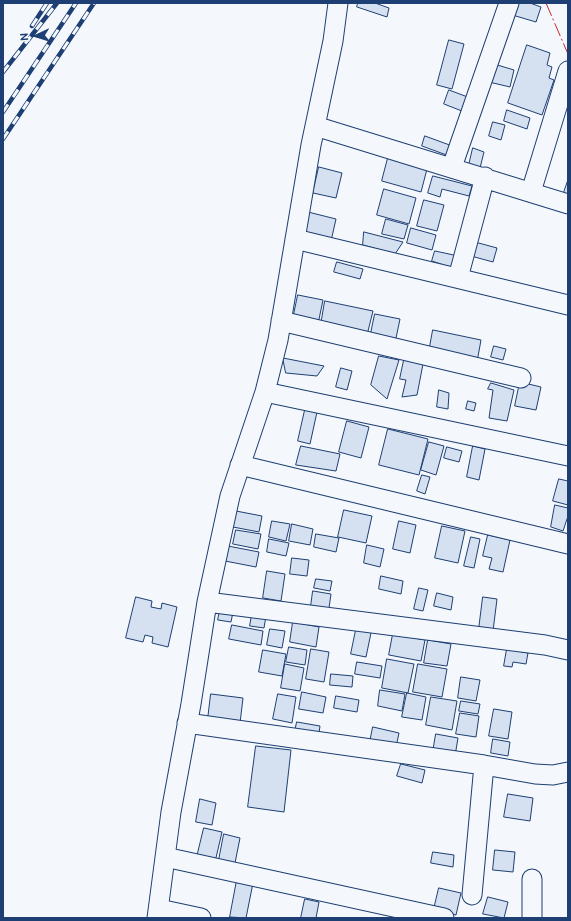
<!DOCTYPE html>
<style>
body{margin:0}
#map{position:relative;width:571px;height:921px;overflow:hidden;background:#f4f7fb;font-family:Ubuntu,sans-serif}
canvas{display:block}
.frame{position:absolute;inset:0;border:4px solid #1d3f73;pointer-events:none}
.north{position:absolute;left:16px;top:16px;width:40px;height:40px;-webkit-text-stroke:3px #f4f7fb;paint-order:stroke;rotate:266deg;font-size:11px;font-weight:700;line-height:16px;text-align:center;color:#1d3f73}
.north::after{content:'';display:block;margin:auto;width:14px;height:18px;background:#1d3f73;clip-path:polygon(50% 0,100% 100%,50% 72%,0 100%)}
</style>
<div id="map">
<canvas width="571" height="921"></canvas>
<div class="frame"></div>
<div class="north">N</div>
</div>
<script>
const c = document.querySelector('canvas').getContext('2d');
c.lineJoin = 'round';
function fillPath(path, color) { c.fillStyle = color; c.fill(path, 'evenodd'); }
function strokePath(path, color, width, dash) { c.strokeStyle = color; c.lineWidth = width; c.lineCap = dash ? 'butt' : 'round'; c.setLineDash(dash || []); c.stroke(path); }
const building = new Path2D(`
 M358,3H375L389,8L387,17L357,7Z
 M513,3H530L541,7L536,22L509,14Z
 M449,40L464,44L452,89L437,85Z
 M527,45L550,53L547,65L552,67L549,78L554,80L542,115L508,103Z
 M494,64L514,70L510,87L489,82Z
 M449,90L473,99L467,113L444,104Z
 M507,110L530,118L527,129L504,121Z
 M493,122L505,125L501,140L489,136Z
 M425,136L455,147L452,157L422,146Z
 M473,148L484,152L480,168L469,165Z
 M388,158L427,169L421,192L382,181Z
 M319,167L342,173L336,198L313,193Z
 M433,176L472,186L469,196L442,189L440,197L428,193Z
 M568,180V204L561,201Z
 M384,189L416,198L409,224L377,215Z
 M424,200L444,205L437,231L417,226Z
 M304,211L336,219L331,241L299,233Z
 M386,219L408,225L404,239L382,234Z
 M411,228L436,235L432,250L407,243Z
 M364,232L403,242L395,254L363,245Z
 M475,242L497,248L493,262L471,256Z
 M435,251L463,257L458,270L432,261Z
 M337,262L363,269L360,279L334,272Z
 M298,295L323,300L318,324L293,319Z
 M325,301L373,311L367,335L321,325Z
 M375,314L400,319L395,343L370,338Z
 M433,330L481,340L477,362L429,352Z
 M494,346L506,349L503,360L491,357Z
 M379,356L399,360L387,399L371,385Z
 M283,358L324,366L317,376L286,373Z
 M404,360L423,364L417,395L402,397L406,380L400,379Z
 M341,368L352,371L347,390L336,387Z
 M520,382L541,387L536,410L515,406Z
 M491,383L514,390L507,421L489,418L493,390L488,389Z
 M439,390L449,393L448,409L437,407Z
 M468,401L476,403L474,411L466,409Z
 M305,410L317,412L310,444L298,441Z
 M347,421L369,427L361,458L339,452Z
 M388,429L428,439L419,475L379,465Z
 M429,442L444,446L436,475L421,470Z
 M301,446L340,454L336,471L296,465Z
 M473,446L485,449L479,480L467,477Z
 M447,447L462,451L459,462L444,458Z
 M422,475L430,477L425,494L417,491Z
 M559,479L568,481V505L553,501Z
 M555,505L568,508V516L563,531L551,527Z
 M344,510L372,516L366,543L338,537Z
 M236,511L262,516L259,532L233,527Z
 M272,521L290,524L286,541L269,537Z
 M399,521L416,525L410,553L393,549Z
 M292,524L313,529L310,545L289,541Z
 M442,526L465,531L458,563L435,558Z
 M236,530L261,534L258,549L233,544Z
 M316,534L339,538L336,552L314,547Z
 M488,535L510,540L503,572L489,569L492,558L483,556Z
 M471,537L480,539L474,568L464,566Z
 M269,539L289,543L286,556L267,552Z
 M367,545L384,549L380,567L364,563Z
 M228,546L259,552L256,567L225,561Z
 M292,558L309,560L307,576L290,574Z
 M267,571L285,574L281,601L263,598Z
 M381,576L403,581L401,594L379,589Z
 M316,579L332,581L330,591L314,588Z
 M419,588L428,590L423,611L414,609Z
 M313,591L331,594L329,608L311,606Z
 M437,593L453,597L451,610L434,606Z
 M136,597L152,601L151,607L161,609L162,603L177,607L168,647L152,643L153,637L145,635L143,642L126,638Z
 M483,597L497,599L493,631L479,629Z
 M221,605L234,607L231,622L218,620Z
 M252,614L266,616L264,628L250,626Z
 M293,622L319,627L316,647L290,642Z
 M232,625L263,631L261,645L229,639Z
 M357,625L372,628L366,657L351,654Z
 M270,629L285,631L282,648L267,645Z
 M393,634L425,640L421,661L389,655Z
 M428,640L451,644L447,666L424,663Z
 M289,647L307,650L305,665L286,662Z
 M311,649L329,652L324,682L306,679Z
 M507,649L528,653L526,664L513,662L512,667L504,666Z
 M263,650L286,654L282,676L259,672Z
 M387,659L414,664L408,693L382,688Z
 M357,662L382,666L380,678L355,674Z
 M285,664L304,668L300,691L281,688Z
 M418,664L447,669L442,697L413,692Z
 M331,674L353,676L352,687L330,685Z
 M461,677L480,680L476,701L458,698Z
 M380,690L405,694L402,711L378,706Z
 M302,692L326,697L323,713L299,709Z
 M407,693L426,697L422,720L402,717Z
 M211,694L243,698L240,723L208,719Z
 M278,694L296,697L292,723L273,719Z
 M336,696L359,700L357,712L334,708Z
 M431,697L457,701L452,730L426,725Z
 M461,701L480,704L478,714L459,711Z
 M494,709L512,712L508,739L489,736Z
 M460,713L479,716L476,737L456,734Z
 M297,722L320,726L318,740L294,736Z
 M373,727L399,733L396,747L370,742Z
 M436,734L458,738L455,756L433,752Z
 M493,739L510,742L508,756L491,753Z
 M256,746L291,750L284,812L248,807Z
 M401,764L425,770L422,783L397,776Z
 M508,794L533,798L530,821L504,817Z
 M200,799L216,803L212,825L196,822Z
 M204,828L222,832L215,862L197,857Z
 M224,834L240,838L235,863L219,860Z
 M495,850L515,852L513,872L493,870Z
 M433,852L454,855L453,867L431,863Z
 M237,880L253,883L246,918L230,917Z
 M439,888L461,893L456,915L434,909Z
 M488,897L508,902L504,918L483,914Z
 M305,899L319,902L316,918H301Z`);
fillPath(building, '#d5e0f0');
strokePath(building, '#1d3f73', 1);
const minor = new Path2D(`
 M315,126L568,204
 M452,167L509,3
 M531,192L568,71
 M295,239L568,305
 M458,278L485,177
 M281,321L521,378
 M265,392L568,456
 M240,465L568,544
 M207,602L545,645L568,650
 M187,723L484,765L535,774L553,775L568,772
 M165,857L444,918
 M472,895L484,765
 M159,909L201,918
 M157,918L171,812L191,704L207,602L230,496L265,392L278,340L311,145L333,41L338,3
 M532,918V879`);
strokePath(minor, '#1d3f73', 21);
strokePath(minor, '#f4f7fb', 19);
const rail = new Path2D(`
 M32,26L47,3
 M3,72L57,3
 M3,112L76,3
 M3,139L94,3`);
strokePath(rail, '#1d3f73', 4.5);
strokePath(rail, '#f4f7fb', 3, [9]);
strokePath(new Path2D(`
 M546,3L568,54`), '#c62828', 1, [14, 3, 2, 3]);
</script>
